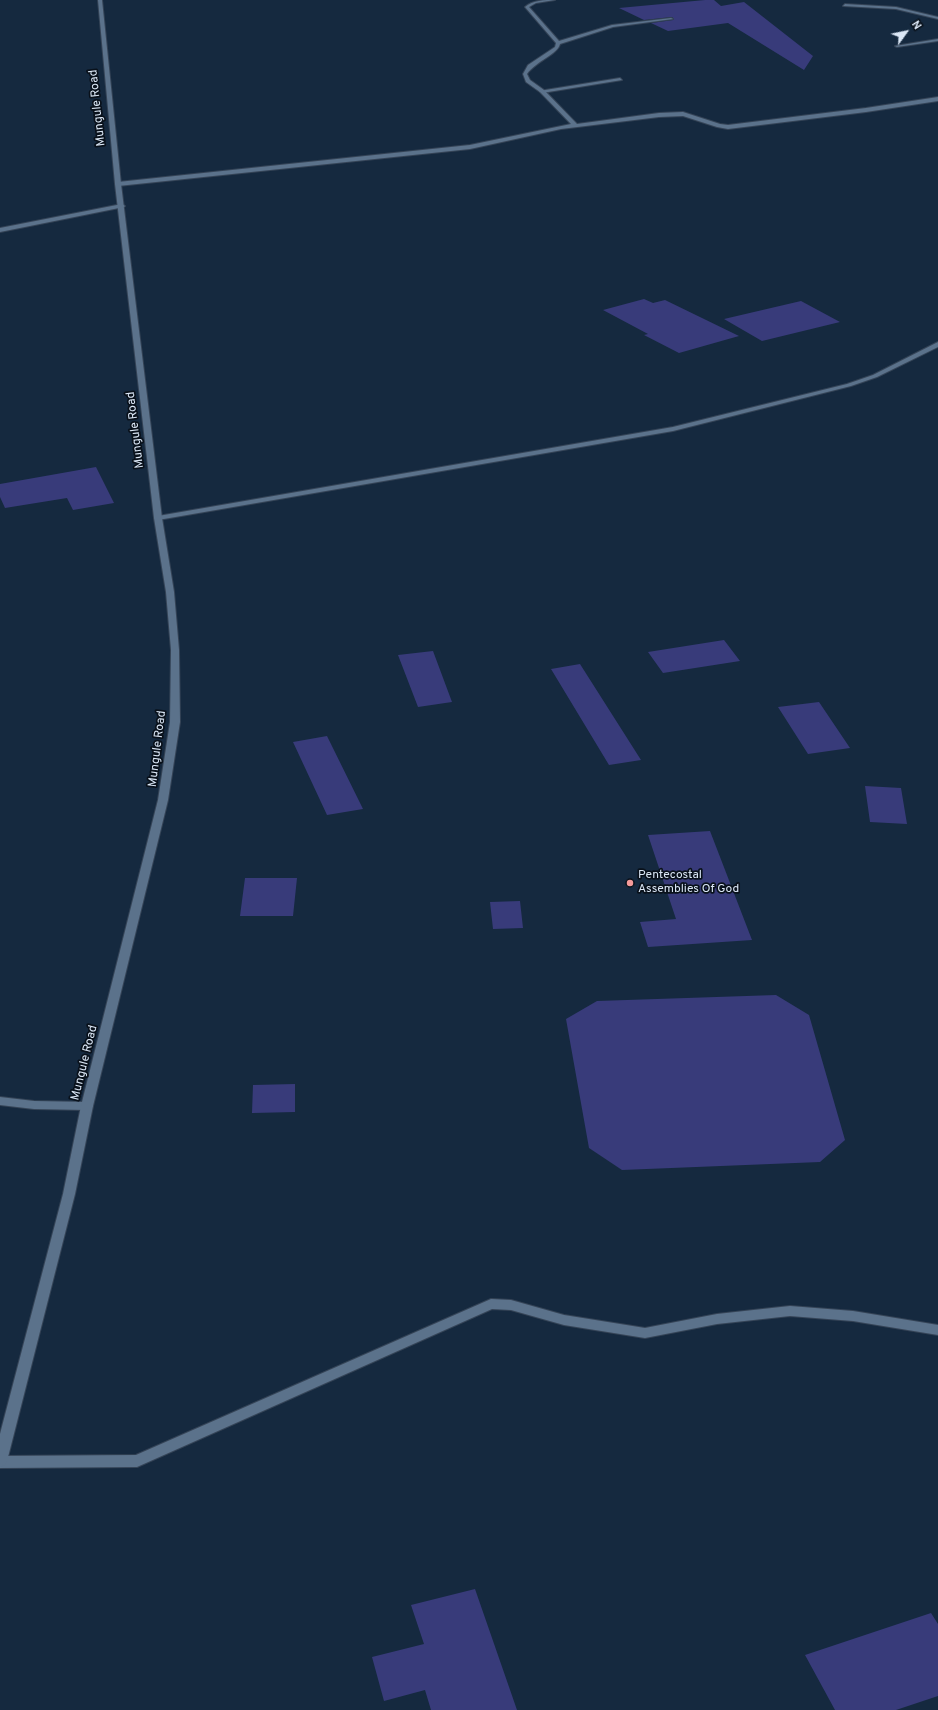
<!DOCTYPE html>
<style>
body{margin:0}
#map{position:relative;width:938px;height:1710px;overflow:hidden;background:#15293f;font-family:Overpass,sans-serif}
canvas{display:block}
.north{position:absolute;left:886px;top:12px;width:40px;height:40px;-webkit-text-stroke:3px #09111b;paint-order:stroke;rotate:57deg;font-size:11px;font-weight:700;line-height:16px;text-align:center;color:#dbe7f6}
.north::after{content:'';display:block;margin:auto;width:14px;height:18px;background:#dbe7f6;clip-path:polygon(50% 0,100% 100%,50% 72%,0 100%)}
</style>
<div id="map">
<canvas width="938" height="1710"></canvas>
<div class="north">N</div>
</div>
<script>
const c = document.querySelector('canvas').getContext('2d');
c.lineJoin = 'round';
function fillPath(path, color) { c.fillStyle = color; c.fill(path, 'evenodd'); }
function strokePath(path, color, width, dash) { c.strokeStyle = color; c.lineWidth = width; c.lineCap = dash ? 'butt' : 'round'; c.setLineDash(dash || []); c.stroke(path); }
function drawText(font, color, halo, rows, align = 'center') {
  c.font = font + ' Overpass,sans-serif'; c.lineWidth = 3.5; c.setLineDash([]); c.textBaseline = 'middle'; c.strokeStyle = halo; c.fillStyle = color; for (const [text, x, y, turn = 0] of rows) {
    c.save(); c.translate(x, y); c.rotate((+turn || 0) * Math.PI / 180); c.textAlign = isNaN(turn) ? turn : align; if (halo) c.strokeText(text, 0, 0); c.fillText(text, 0, 0); c.restore();
  }
}
fillPath(new Path2D(`
 M705,0H714L721,6L744,2L813,56L804,70L728,23L668,31L651,23L673,20L674,19L672,17L644,20L619,8Z
 M644,299L653,303L665,300L739,336L679,353L644,335L648,334L603,310Z
 M801,301L840,322L762,341L724,319Z
 M96,467L114,503L73,510L67,498L5,508L0,497V484Z
 M724,640L740,661L663,673L648,652Z
 M433,651L452,702L418,707L398,655Z
 M580,664L641,760L609,765L551,669Z
 M819,702L850,748L808,754L778,707Z
 M327,736L363,809L327,815L293,742Z
 M865,786L901,788L907,824L870,822Z
 M710,831L752,940L648,947L640,922L676,919L648,835Z
 M245,878H297L293,916H240Z
 M520,901L523,928L493,929L490,902Z
 M776,995L809,1015L845,1140L820,1162L622,1170L589,1148L566,1019L597,1001Z
 M295,1084V1112L252,1113L253,1085Z
 M475,1589L517,1710H431L425,1690L384,1701L372,1657L424,1644L411,1605Z
 M931,1613L938,1624V1696L896,1710H835L805,1655Z`), '#383b7a');
const service = new Path2D(`
 M620,78L622,80L542,93L539,91Z`);
const minor = new Path2D(`
 M555,0L536,3L529,7L559,41L612,25L671,18L673,19L613,27L560,44C558,54 535,62 527,74L530,80L544,90L577,124L659,113L683,112L720,124L728,125L866,108L938,97V101L866,112L728,129L717,127L683,116L659,117L561,129L470,149L118,186L115,184L118,182L470,145L571,124L540,92L526,82L523,74L528,65L555,47L556,43L525,7C533,0 544,0 555,0Z
 M845,4L896,7L938,17V19L896,9L843,6Z
 M938,39V41L897,47L895,46Z
 M122,204L125,206L124,207L0,232V228Z
 M938,342V347L877,377L851,386L673,431L158,520L154,518L158,516L673,427L847,384L873,375Z
 M0,1097L34,1101L87,1102L91,1103L93,1106L91,1109L87,1110L34,1109L0,1105Z
 M491,1299L511,1300L564,1315L645,1328L717,1314L790,1306L853,1311L938,1325V1335L853,1321L790,1316L717,1324L645,1338L564,1325L511,1310L492,1309L137,1467L0,1468V1456L136,1455Z`);
const tertiary = new Path2D(`
 M98,0H102L121,184L162,518L174,592L179,650L180,722L168,800L93,1106L75,1194L7,1461L5,1465L0,1467V1434L63,1194L81,1106L158,800L170,722L171,650L166,592L154,518L115,184Z`);
strokePath(service, '#354457', 2);
strokePath(minor, '#354457', 2);
strokePath(tertiary, '#354457', 2);
fillPath(service, '#5b728b');
fillPath(minor, '#5b728b');
fillPath(tertiary, '#5b728b');
for (const [x, y, r, color] of [
 [630,883,4,"#f59b9b"]
]) { const dot = new Path2D(); dot.arc(x, y, r, 0, 2 * Math.PI); c.fillStyle = color; c.fill(dot); strokePath(dot, '#09111b', 1.5); }
drawText('12px', '#dbe7f6', '#09111b', [
 ["Mungule Road",98,108,-96],
 ["Mungule Road",136,430,-97],
 ["Mungule Road",158,749,-83],
 ["Mungule Road",85,1063,-76]
]);
drawText('12px', '#dbe7f6', '#09111b', [
 ["Pentecostal",638,876],
 ["Assemblies Of God",638,890]
], 'left');
</script>
